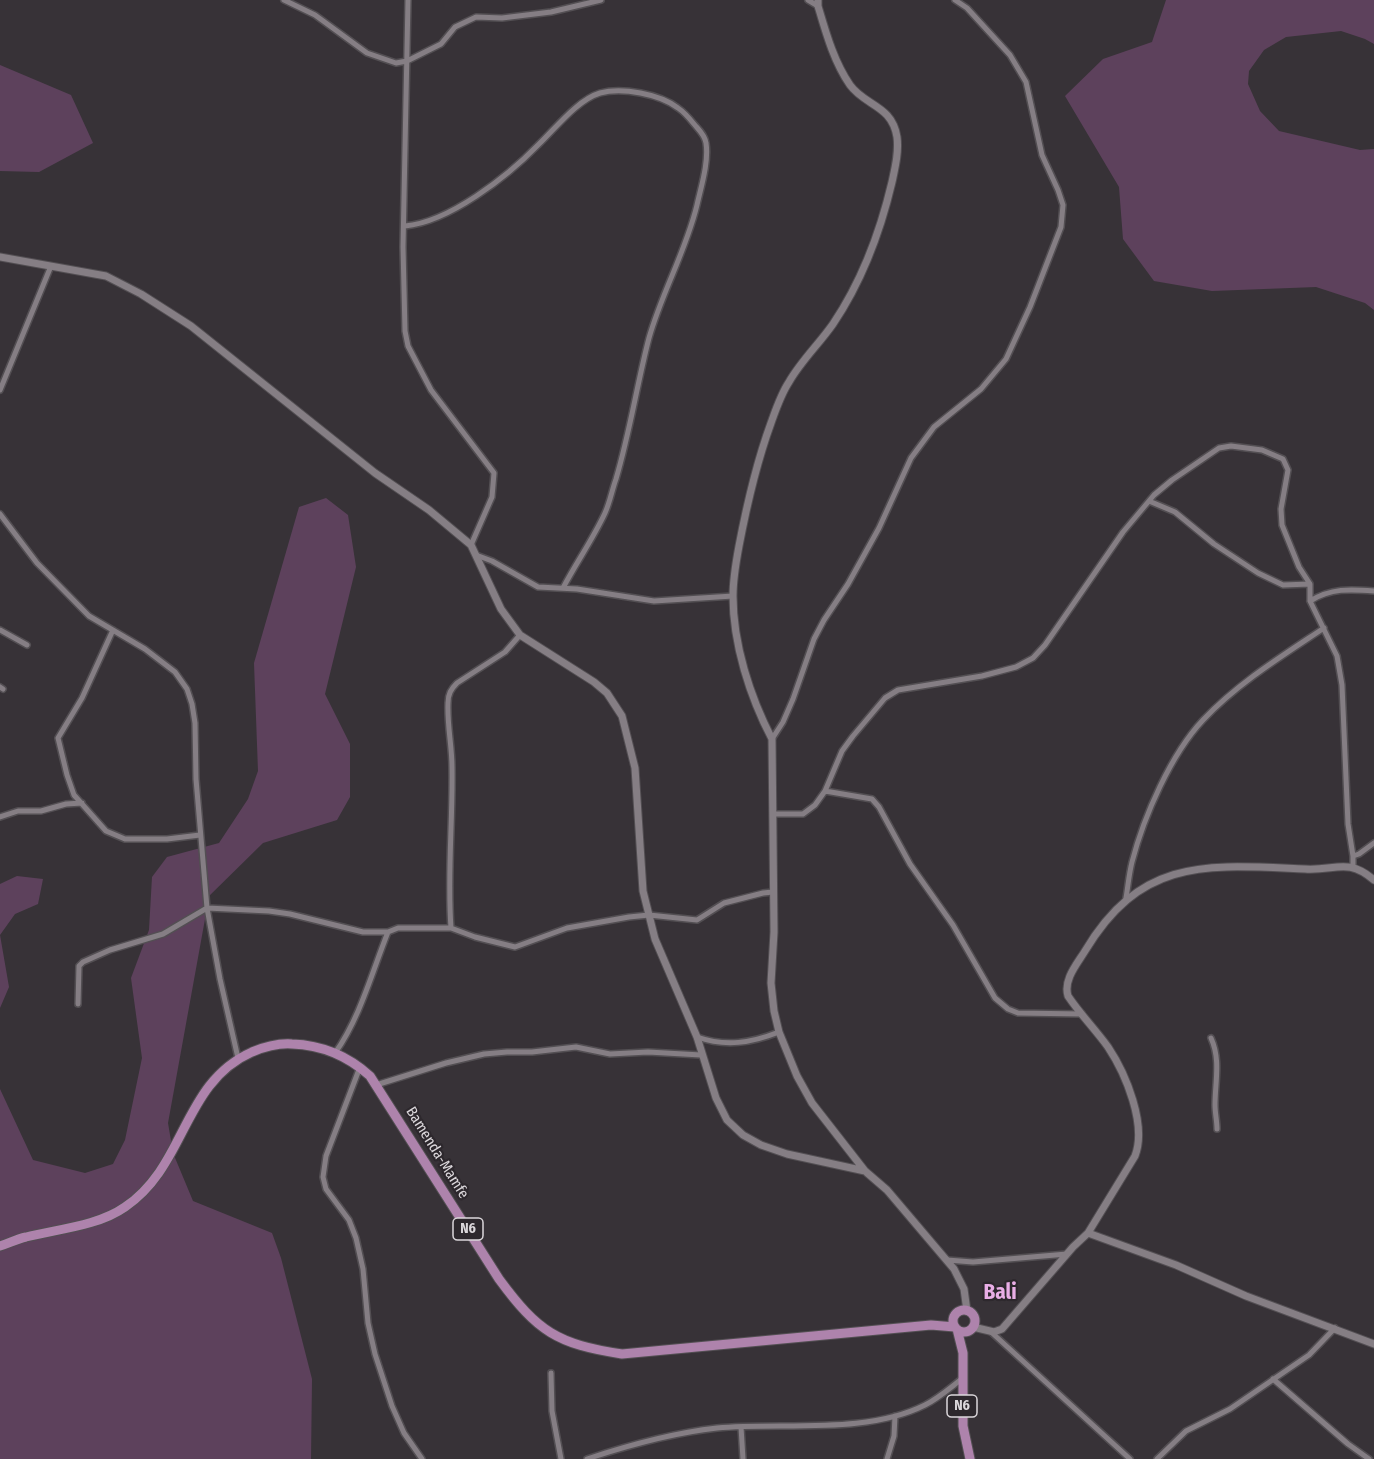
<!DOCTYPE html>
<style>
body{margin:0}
canvas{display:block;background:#373237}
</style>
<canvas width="1374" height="1459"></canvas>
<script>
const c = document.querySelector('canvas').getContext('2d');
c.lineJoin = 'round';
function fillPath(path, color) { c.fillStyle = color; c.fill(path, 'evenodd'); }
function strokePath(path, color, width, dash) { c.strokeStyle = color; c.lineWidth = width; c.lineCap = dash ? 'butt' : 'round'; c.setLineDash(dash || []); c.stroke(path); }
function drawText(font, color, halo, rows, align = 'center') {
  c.font = font + ' "Fira Sans Condensed",sans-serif'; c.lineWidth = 4.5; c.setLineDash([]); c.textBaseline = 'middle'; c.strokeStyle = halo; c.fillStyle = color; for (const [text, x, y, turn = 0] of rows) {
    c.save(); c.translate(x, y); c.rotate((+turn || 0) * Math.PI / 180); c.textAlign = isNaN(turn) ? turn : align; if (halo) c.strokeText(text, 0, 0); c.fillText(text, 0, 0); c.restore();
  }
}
fillPath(new Path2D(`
 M1166,0H1374V44L1365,39L1341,31L1286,37L1264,50L1249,71L1248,84L1260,111L1279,131L1360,150L1374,149V310L1365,303L1316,287L1212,291L1154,281L1123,239L1119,187L1065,96L1103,59L1152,42Z
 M0,65L71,95L93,143L39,172L0,171Z
 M326,498L348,515L356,567L325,694L350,744V797L337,820L263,843L206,899L207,908L168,1123L173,1153L193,1201L272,1233L281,1258L312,1379L311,1459H0V1089L33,1160L85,1173L113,1164L125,1140L142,1058L131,978L149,930L152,877L167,857L219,843L248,799L258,771L254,663L299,507Z
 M17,876L43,879L38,904L15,914L0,935L9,987L0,1008V884Z`), '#5d415c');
const minor = new Path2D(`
 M284,0L315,15L367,53L396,63L407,61L441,44L455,27L476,17L502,18L551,12L601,0
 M408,0L403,247L405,331L408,346L431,390L494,473L492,497L471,545
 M808,0L818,6
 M405,226C449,222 507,177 538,145C555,129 577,100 600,93C622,87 660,94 678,108C684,112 690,119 694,124C699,130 705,135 706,143C709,162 701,187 697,205C686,251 662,292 649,338C637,384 630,432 616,479C612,490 610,502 605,513C593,539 576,563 563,588
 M0,390L51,266
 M1149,501L1175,512L1214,544L1258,573L1283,585L1310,584
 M0,514L37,563L89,616L145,649L175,672L187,689L192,704L195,723L196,779L207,908L220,979L238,1058
 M476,555L492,561L538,587L577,589L654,601L733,596
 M1310,601C1331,588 1350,589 1374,591
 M0,630L27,645
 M113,630L82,698L58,738L67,775L74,795L106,831L125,839H167L200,835
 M0,687L3,689
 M772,739L783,722L793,699L814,639L824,620L848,584L879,528L911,458L934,427L981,389L1006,359L1030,307L1061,227L1063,205L1058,190L1042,155L1026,82L1010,55L967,8L955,0
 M825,791L872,799L879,807L910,864L953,925L995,998L1008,1009L1018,1013L1082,1014
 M773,814H803L815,805L825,791L842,751L853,736L885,698L898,690L982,676L1016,667L1033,658L1045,645L1123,532L1154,495L1172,480L1219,448L1231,446L1262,450L1283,459L1288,470L1281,509L1282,525L1299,567L1310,584V601L1337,656L1342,685L1348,824L1353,856V867
 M0,817L18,811H41L66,804L82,803
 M1353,856L1359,854L1374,843
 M1126,898C1128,886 1129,874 1132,862C1144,816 1171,754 1203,720C1238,683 1282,656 1324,628
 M451,928C447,874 453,821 452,767C452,746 447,725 448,703C448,694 451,689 457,683L505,652L520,635
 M78,1004L79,966L83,962L110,950L163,934L207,908L269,911L290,914L363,932H388
 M697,1037C726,1047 751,1043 779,1032
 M1211,1038C1221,1060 1215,1082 1215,1105C1215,1113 1217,1121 1217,1129
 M335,1053C360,1018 372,972 388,932L398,928H451L475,937L515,947L567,928L629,917L649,915L697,920L724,903L763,893L773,892
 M360,1067L326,1156L323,1177L326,1189L349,1220L356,1238L363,1269L368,1323L375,1354L392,1406L404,1433L422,1459
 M376,1085L446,1063L484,1054L507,1052H532L576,1047L610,1054L648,1052L701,1055
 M947,1260L973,1262L1067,1254
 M990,1331L1130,1459
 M551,1373L552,1411L561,1459
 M1273,1379L1348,1444L1369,1459
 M741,1427L743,1459
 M587,1459C629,1445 672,1433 717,1428C783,1422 865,1435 925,1405C939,1398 951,1387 963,1378
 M887,1459L894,1436L895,1416
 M1157,1459L1186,1431L1230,1409L1309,1355L1335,1328`);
const tertiary = new Path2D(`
 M818,0V6C826,33 834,62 850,85C865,106 892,105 897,137C899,152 895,168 892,182C880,233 862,281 833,324C819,344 801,361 789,382C781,394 776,409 771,423C756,464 747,504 739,546C736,562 733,579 733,596C733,644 750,697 772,739L774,932L771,983L774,1011L779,1032L797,1076L812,1103L865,1171
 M0,257L106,276L141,294L191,326L375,473L429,510L471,545L501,609L520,635L594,682L607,693L622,716L635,768L643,891L655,939L697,1037L716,1098L727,1120L743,1135L761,1145L787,1154L865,1171L887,1190L954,1269L964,1289L967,1311
 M1088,1233L1176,1265L1246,1296L1374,1344
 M973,1327L994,1332L1002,1329L1073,1247L1088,1233L1135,1156C1147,1125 1126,1074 1108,1047C1095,1029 1080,1014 1068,996C1063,980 1077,964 1085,951C1142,856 1208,865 1305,869C1336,871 1347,857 1374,880`);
const trunk = new Path2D(`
 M0,1246C9,1243 17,1239 26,1237C58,1229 98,1226 125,1207C187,1165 182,1083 252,1052C264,1047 278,1043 292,1044C321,1045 348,1056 370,1076L499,1279C538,1332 557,1344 622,1354L931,1325L955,1327
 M953 1321a11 11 0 1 1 22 0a11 11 0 1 1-22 0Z
 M957,1329L963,1353V1426L970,1459`);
strokePath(minor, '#534f53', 8);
strokePath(tertiary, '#534f53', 9);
strokePath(trunk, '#534f53', 11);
strokePath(minor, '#857e84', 5);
strokePath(tertiary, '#857e84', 7);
strokePath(trunk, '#ae83ac', 9);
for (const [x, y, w] of [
 [468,1229,30],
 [962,1406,30]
]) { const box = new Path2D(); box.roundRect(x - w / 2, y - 11, w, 22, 4.5); c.fillStyle = '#2d282d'; c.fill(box); strokePath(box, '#dbd7db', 1.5); }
drawText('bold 14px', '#dbd7db', null, [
 ["N6",468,1229],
 ["N6",962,1406]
]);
drawText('15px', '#dbd7db', '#2d282d', [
 ["Bamenda-Mamfe",437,1153,58]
]);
drawText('bold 21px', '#e9aee6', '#2d282d', [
 ["Bali",1000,1293]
]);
</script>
